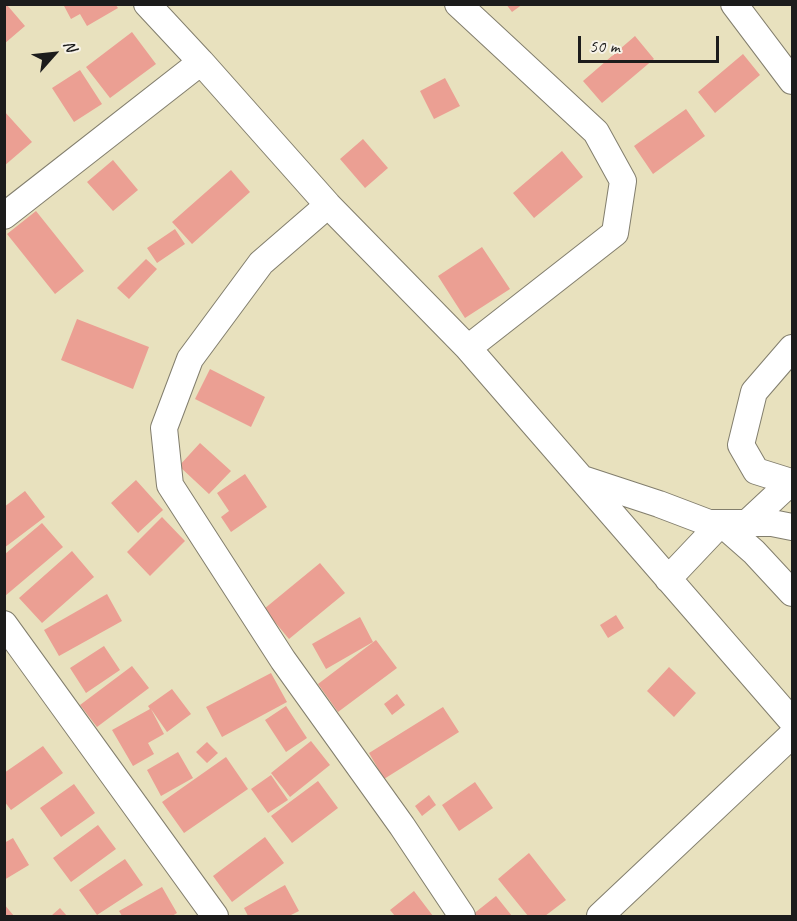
<!DOCTYPE html>
<style>
body{margin:0}
#map{position:relative;width:797px;height:921px;overflow:hidden;background:#e8e1be;font-family:Caveat,sans-serif}
canvas{display:block}
.frame{position:absolute;inset:0;border:6px solid #1c1c1c;pointer-events:none}
.north{position:absolute;left:24px;top:24px;width:60px;height:60px;-webkit-text-stroke:4px #f7f3e8;paint-order:stroke;rotate:63deg;font-size:16px;font-weight:700;line-height:24px;text-align:center;color:#1c1c1c}
.north::after{content:'';display:block;margin:auto;width:21px;height:27px;background:#1c1c1c;clip-path:polygon(50% 0,100% 100%,50% 72%,0 100%)}
.scale{position:absolute;left:578px;top:36px;width:141px;height:27px;box-sizing:border-box;border:3px solid #1c1c1c;border-top:0;padding-left:8px;font-size:18px;line-height:21px;white-space:nowrap;color:#1c1c1c;-webkit-text-stroke:4px #f7f3e8;paint-order:stroke}
</style>
<div id="map">
<canvas width="797" height="921"></canvas>
<div class="frame"></div>
<div class="north">N</div>
<div class="scale">50 m</div>
</div>
<script>
const c = document.querySelector('canvas').getContext('2d');
c.lineJoin = 'round';
function fillPath(path, color) { c.fillStyle = color; c.fill(path, 'evenodd'); }
function strokePath(path, color, width, dash) { c.strokeStyle = color; c.lineWidth = width; c.lineCap = dash ? 'butt' : 'round'; c.setLineDash(dash || []); c.stroke(path); }
fillPath(new Path2D(`
 M63,4H115L118,8L87,26L80,14L71,19Z
 M506,4H523L512,12Z
 M7,5L25,26L4,44V7Z
 M132,32L156,64L110,98L86,67Z
 M635,36L654,59L602,103L583,81Z
 M743,54L760,75L715,113L698,92Z
 M80,70L102,104L74,122L52,88Z
 M445,78L460,106L434,119L420,91Z
 M686,109L705,136L653,174L634,146Z
 M4,111L32,142L4,166Z
 M363,139L388,168L365,188L340,159Z
 M562,151L583,177L534,218L513,193Z
 M113,160L138,190L113,211L87,182Z
 M231,170L250,192L192,244L172,222Z
 M36,211L84,271L55,294L7,234Z
 M175,229L185,244L157,263L147,248Z
 M482,247L510,289L465,318L438,276Z
 M146,259L157,269L129,299L117,288Z
 M77,319L149,347L133,389L61,360Z
 M210,369L265,397L251,427L195,399Z
 M200,443L231,471L209,494L179,466Z
 M245,474L267,507L231,532L221,517L229,511L217,493Z
 M136,480L163,510L138,533L111,503Z
 M25,491L45,517L4,548V507Z
 M162,517L185,541L150,576L127,552Z
 M42,523L63,547L5,596V554Z
 M72,551L94,577L42,623L19,598Z
 M320,563L345,593L289,639L264,609Z
 M107,594L122,621L59,656L44,630Z
 M616,615L624,628L608,638L600,625Z
 M360,617L373,642L326,669L312,644Z
 M376,640L397,668L338,712L318,684Z
 M104,646L120,670L86,693L70,668Z
 M132,666L149,688L97,727L80,705Z
 M669,667L696,693L674,717L647,691Z
 M271,673L287,702L222,737L206,707Z
 M172,689L191,714L167,732L151,709L164,734L148,743L154,754L133,766L112,730L150,709L148,706Z
 M397,694L405,705L392,715L384,704Z
 M286,706L307,738L286,752L265,720Z
 M443,707L459,732L384,779L369,753Z
 M311,741L330,765L290,797L271,773Z
 M207,742L218,753L207,763L196,752Z
 M43,746L63,773L11,810L4,801V773Z
 M178,752L193,778L161,796L147,770Z
 M226,757L248,789L184,833L162,802Z
 M271,775L288,800L268,813L251,789Z
 M318,781L338,808L292,843L271,816Z
 M475,782L493,808L459,831L442,805Z
 M74,784L95,813L61,837L40,808Z
 M429,795L436,805L422,816L415,806Z
 M98,825L116,849L71,882L53,858Z
 M265,837L284,863L232,902L213,876Z
 M13,838L29,865L4,880V843Z
 M529,853L566,900L545,916H528L498,879Z
 M125,859L143,885L97,915L79,890Z
 M285,885L299,911L289,916H248L244,908Z
 M162,887L177,913L172,916H122L119,911Z
 M414,891L433,916H395L390,910Z
 M496,896L512,916H473L472,915Z
 M4,904L14,916H4Z
 M60,908L67,916H51Z`), '#eb9f93');
const minor = new Path2D(`
 M147,4L201,62L328,205L468,348L792,721
 M458,4L596,132L623,181L615,233L468,348
 M734,4L792,81
 M328,205L261,263L190,359L164,428L170,485L283,660L402,826L462,916
 M4,216L201,62
 M583,479L659,504L709,523H772L792,527
 M747,523L791,482L756,471L741,445L754,392L792,348
 M668,579L721,523L754,552L792,593
 M4,624L215,916
 M600,916L792,735`);
strokePath(minor, '#827e6d', 28);
strokePath(minor, '#fff', 26);
</script>
